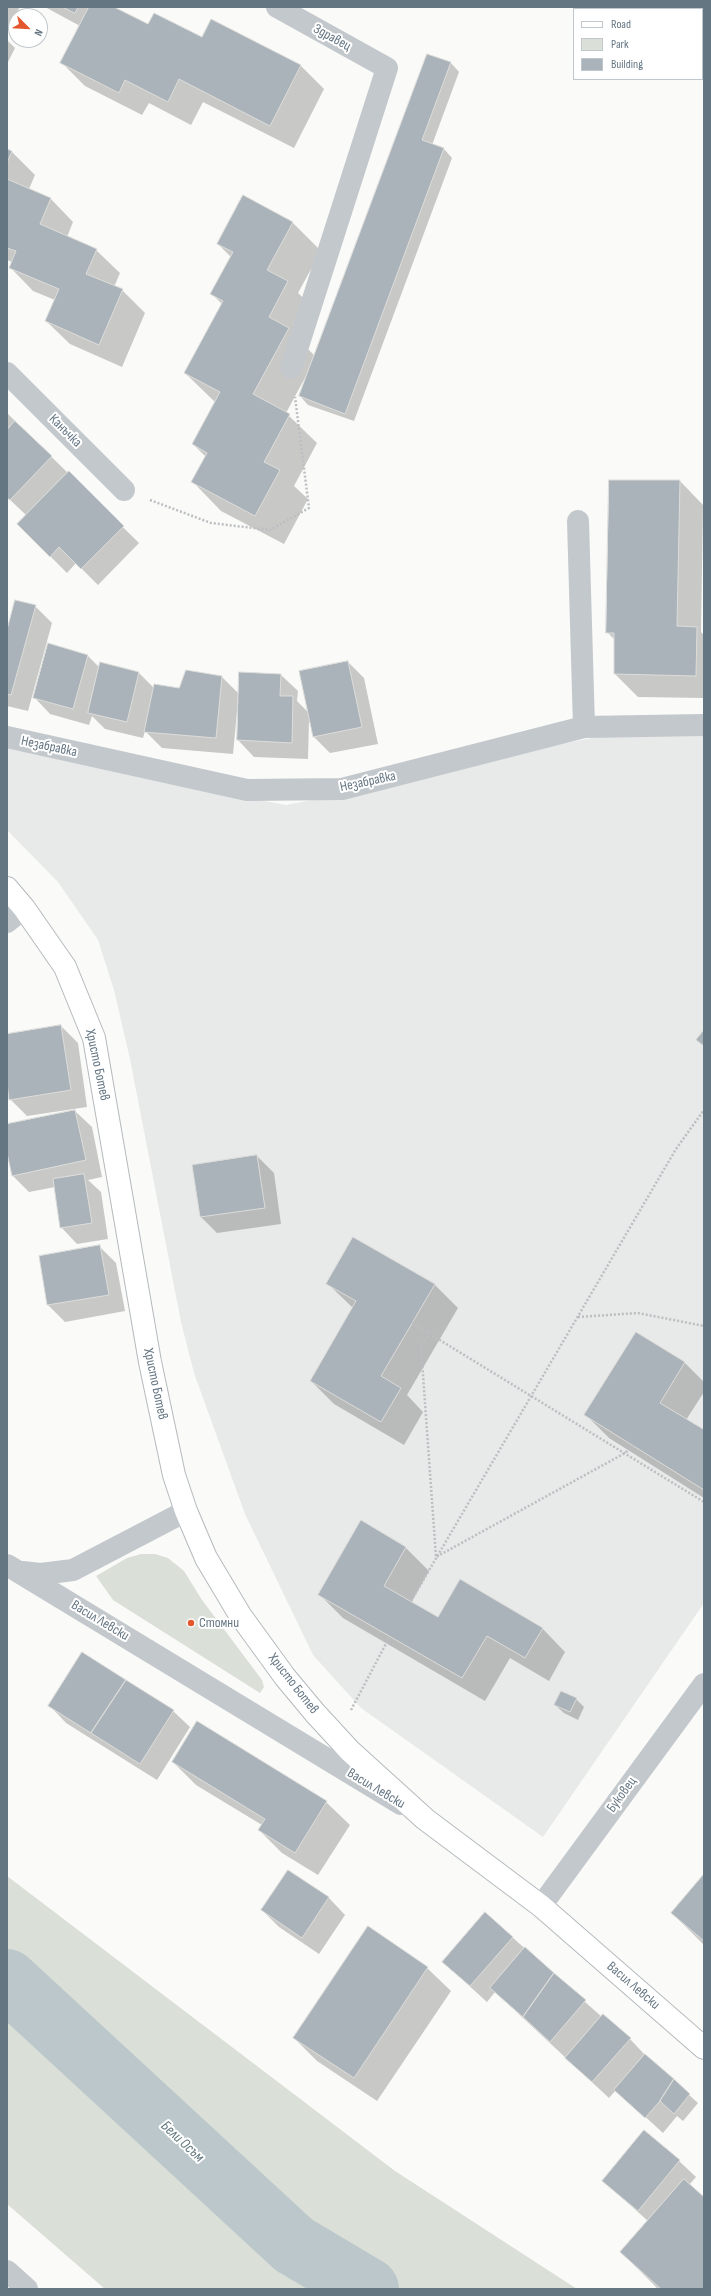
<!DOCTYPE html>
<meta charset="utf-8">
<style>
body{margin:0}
#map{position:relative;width:711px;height:2296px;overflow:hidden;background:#fafaf8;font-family:"Sofia Sans Condensed",sans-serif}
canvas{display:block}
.frame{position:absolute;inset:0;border:8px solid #657683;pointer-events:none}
.legend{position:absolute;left:573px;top:8px;width:130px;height:72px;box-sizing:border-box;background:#fff;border:1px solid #c1c8cd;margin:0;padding:5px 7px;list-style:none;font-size:12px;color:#657683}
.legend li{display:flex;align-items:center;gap:8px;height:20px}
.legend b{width:20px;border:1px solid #c1c8cd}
.north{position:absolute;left:8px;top:8px;width:40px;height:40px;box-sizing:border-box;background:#fff;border:1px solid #c1c8cd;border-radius:50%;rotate:114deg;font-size:11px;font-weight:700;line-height:16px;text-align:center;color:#657683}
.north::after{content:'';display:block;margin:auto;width:14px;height:18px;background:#e4572e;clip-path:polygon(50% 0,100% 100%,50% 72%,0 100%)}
</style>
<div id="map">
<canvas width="711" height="2296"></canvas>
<div class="frame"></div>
<ul class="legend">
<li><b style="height:5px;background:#fff"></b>Road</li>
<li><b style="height:11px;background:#dadfd7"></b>Park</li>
<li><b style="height:11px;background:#aab3b9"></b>Building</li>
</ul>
<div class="north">N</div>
</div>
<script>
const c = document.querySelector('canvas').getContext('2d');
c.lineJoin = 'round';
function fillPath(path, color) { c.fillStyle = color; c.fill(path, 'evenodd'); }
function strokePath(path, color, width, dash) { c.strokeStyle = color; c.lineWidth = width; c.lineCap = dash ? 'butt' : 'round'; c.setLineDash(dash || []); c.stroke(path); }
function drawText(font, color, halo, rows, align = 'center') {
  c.font = font + ' "Sofia Sans Condensed",sans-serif'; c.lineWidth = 4; c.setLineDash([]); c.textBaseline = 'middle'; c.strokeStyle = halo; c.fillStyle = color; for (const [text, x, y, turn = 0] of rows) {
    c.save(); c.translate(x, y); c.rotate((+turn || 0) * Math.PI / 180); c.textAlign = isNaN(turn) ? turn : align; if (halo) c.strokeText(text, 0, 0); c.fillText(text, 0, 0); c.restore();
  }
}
fillPath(new Path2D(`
 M644,728L704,729V1603L543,1837L361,1708L313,1655L245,1514L194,1373L181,1322L130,1059L114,990L98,940L58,882L7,830V743L193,788L286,805L374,788L524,751Z`), '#e8e9e9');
fillPath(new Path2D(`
 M141,1554H155L168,1558L184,1571L202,1600L262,1680L264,1687L260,1693L113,1600L96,1576L127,1558Z
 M7,1876L395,2171L577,2289H105L7,2204Z`), '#dadfd7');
fillPath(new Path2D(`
 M7,7H20L7,30Z
 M45,7H114L148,26L301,66L324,89L294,148L203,102L191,125L149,103L142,115L85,86L62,63L80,26Z
 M7,40L15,48L7,64Z
 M428,55L451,63L459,72L432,145L444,149L452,158L354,421L308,405L300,396L306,376L286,413L317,443L294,486L308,499L284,544L221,511L193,482L206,457L193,444L215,402L185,373L222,304L212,294L231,257L218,244L292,222L321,251L298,293L316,310L300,341L315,356Z
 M7,150L12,152L35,175L29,189L50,198L73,222L67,237L96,250L120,273L114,287L122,290L145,313L122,367L70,344L46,321L55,300L33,291L10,267L12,262L7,260Z
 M7,413L139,543L98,585L76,563L67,573L18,524L26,515L7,497Z
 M680,481L703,505L701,632L704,635V698L638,697L615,674V640L607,632Z
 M35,606L52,623L28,711L7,706V634Z
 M88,656L100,668L101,664L139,673L154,688L179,689L222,677L240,695V673L281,675L298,691L297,701L309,713L348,662L364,678L378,744L330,753L314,737L309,720L308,759L254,757L238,740L239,701H238L233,754L162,748L145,731L143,738L105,729L92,716L89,725L50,714L34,697Z
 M61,1026L78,1043L87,1107L27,1116L10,1099L7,1076V1035Z
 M75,1111L92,1127L102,1177L88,1180L101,1192L108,1239L77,1244L61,1227L55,1187L29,1192L13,1176L7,1148V1125Z
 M257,1156L274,1173L281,1224L217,1233L201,1217Z
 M99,1246L116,1263L125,1311L65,1322L48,1305L40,1257Z
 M327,1283L434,1284L458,1308L407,1395L423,1412L404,1445L334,1404L311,1381L353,1308Z
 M636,1333L685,1363L704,1382V1392L686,1420L704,1430V1498L609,1438L585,1414Z
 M361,1522L406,1548L429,1571L411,1603L438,1619L542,1628L565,1652L549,1681L510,1658L485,1701L343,1618L319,1594Z
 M576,1699L584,1707L578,1720L564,1713L555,1705Z
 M50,1706L173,1711L190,1727L157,1780L66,1723Z
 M197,1722L326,1802L350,1825L318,1875L282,1853L259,1830L262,1825L196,1785L173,1762Z
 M289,1871L329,1898L345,1915L319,1954L279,1927L262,1910Z
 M704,1876V1945L672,1913Z
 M512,1937L602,2017L630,2039L646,2056L698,2103L683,2121L677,2116L663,2133L616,2090L609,2098L495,1992L487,2002L443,1962Z
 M427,1968L451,1991L377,2101L317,2061L294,2038Z
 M679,2161L696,2177L689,2185L704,2198V2289H658L621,2252L648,2221L603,2181Z`), '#0003');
strokePath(new Path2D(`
 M7,1980L294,2245L368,2289`), '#bbc7cb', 62);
const building = new Path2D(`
 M63,7H78L75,13Z
 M89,7H114L148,24L154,13L202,37L211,19L301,65L270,126L179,79L168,102L125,80L119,93L60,63Z
 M427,54L451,62L422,140L444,148L345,414L299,396Z
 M7,149L12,151L7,163Z
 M7,179L51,198L40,224L97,249L86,274L123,289L99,345L45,321L59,289L9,268L16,251L7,248Z
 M243,195L293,222L267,270L288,281L269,317L289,328L253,394L290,414L264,462L280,470L255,516L191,482L207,453L192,444L220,392L184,373L223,301L210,294L233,252L217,244Z
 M15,421L52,456L10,500L7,498V430Z
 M69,471L124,526L81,569L59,547L50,557L17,524Z
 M609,480H680L677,626L697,627L696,676L614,674V633H606Z
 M15,600L36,605L11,695L7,694V630Z
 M48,643L88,655L73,709L33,698Z
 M348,661L362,727L313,737L299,671Z
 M100,662L139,672L127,722L88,713Z
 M186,670L222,676L216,738L144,732L154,684L179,688Z
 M239,672L281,674L280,696H293L292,743L237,740Z
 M61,1025L71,1090L9,1100L7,1083V1034Z
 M704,1030V1046L696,1040Z
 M75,1110L86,1160L12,1176L7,1153V1124Z
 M257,1155L265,1208L200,1217L192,1165Z
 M84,1174L92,1223L60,1228L53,1179Z
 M353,1237L435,1284L381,1376L401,1388L381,1422L310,1381L356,1301L326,1284Z
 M100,1245L109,1295L47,1305L39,1256Z
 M636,1332L685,1362L660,1403L703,1429L704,1428V1490L584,1415Z
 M361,1520L406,1547L384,1586L438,1617L460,1579L543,1628L525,1658L487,1636L462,1678L318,1595Z
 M82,1652L126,1680L91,1733L48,1706Z
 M126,1680L174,1710L140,1764L91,1733Z
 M561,1691L577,1698L570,1712L554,1705Z
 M197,1721L327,1801L295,1853L258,1830L265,1819L172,1762Z
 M288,1870L329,1897L302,1938L261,1910Z
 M704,1874V1941L671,1913Z
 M485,1912L513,1937L470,1986L442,1962Z
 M368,1926L428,1967L354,2078L293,2038Z
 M525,1947L554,1973L523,2017L490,1988Z
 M554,1973L586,2000L550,2042L523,2017Z
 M603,2014L631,2038L592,2082L565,2058Z
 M645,2054L674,2079L660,2101L645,2118L614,2090Z
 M674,2079L690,2094L674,2114L660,2101Z
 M644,2130L680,2160L638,2211L602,2181Z
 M684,2179L704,2197V2289H661L620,2252Z`);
fillPath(building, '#aab3b9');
strokePath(building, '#dcdcda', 1);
const major = new Path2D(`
 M7,888L24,908L65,967L94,1038L150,1362L174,1475L186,1511L206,1558L240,1615L285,1677L315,1713L350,1751L425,1819L541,1906L704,2048`);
strokePath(major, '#b5babe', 24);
strokePath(new Path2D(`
 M150,500L211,523L270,530L309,508L295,397
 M578,1317L638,1313L704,1326
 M412,1323L704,1502
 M430,1333L421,1347L436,1557L625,1453L634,1446
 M411,1601L676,1149L704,1110
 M351,1710L390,1636`), '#bbbfc2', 2.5, [2, 2]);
strokePath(new Path2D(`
 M277,7L387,68L291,368
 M7,373L124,490
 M578,521L584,727
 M7,737L247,790L342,789L584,727L704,725
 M7,922L24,908
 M7,1565L401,1804
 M22,1572L41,1574L73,1570L186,1511
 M541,1906L704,1684
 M7,2271L27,2289`), '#c3c8cc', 22);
strokePath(major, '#fff', 22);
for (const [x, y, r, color] of [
 [191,1623,4,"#e4572e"]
]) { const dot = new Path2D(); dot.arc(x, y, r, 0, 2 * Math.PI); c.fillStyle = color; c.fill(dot); strokePath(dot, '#fff', 1.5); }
drawText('14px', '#657683', '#fff', [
 ["Здравец",332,38,29],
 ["Канъчка",65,431,45],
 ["Незабравка",49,747,12],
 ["Незабравка",368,782,-12],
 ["Христо Ботев",97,1065,78],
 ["Христо Ботев",155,1384,78],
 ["Васил Левски",100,1621,31],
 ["Христо Ботев",293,1684,52],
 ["Васил Левски",376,1789,31],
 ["Буковец",622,1795,-54],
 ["Васил Левски",633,1986,41]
]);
drawText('14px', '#657683', '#fff', [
 ["Стомни",199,1623]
], 'left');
drawText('italic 15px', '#60757c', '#fff', [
 ["Бели Осъм",182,2142,43]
]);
</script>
